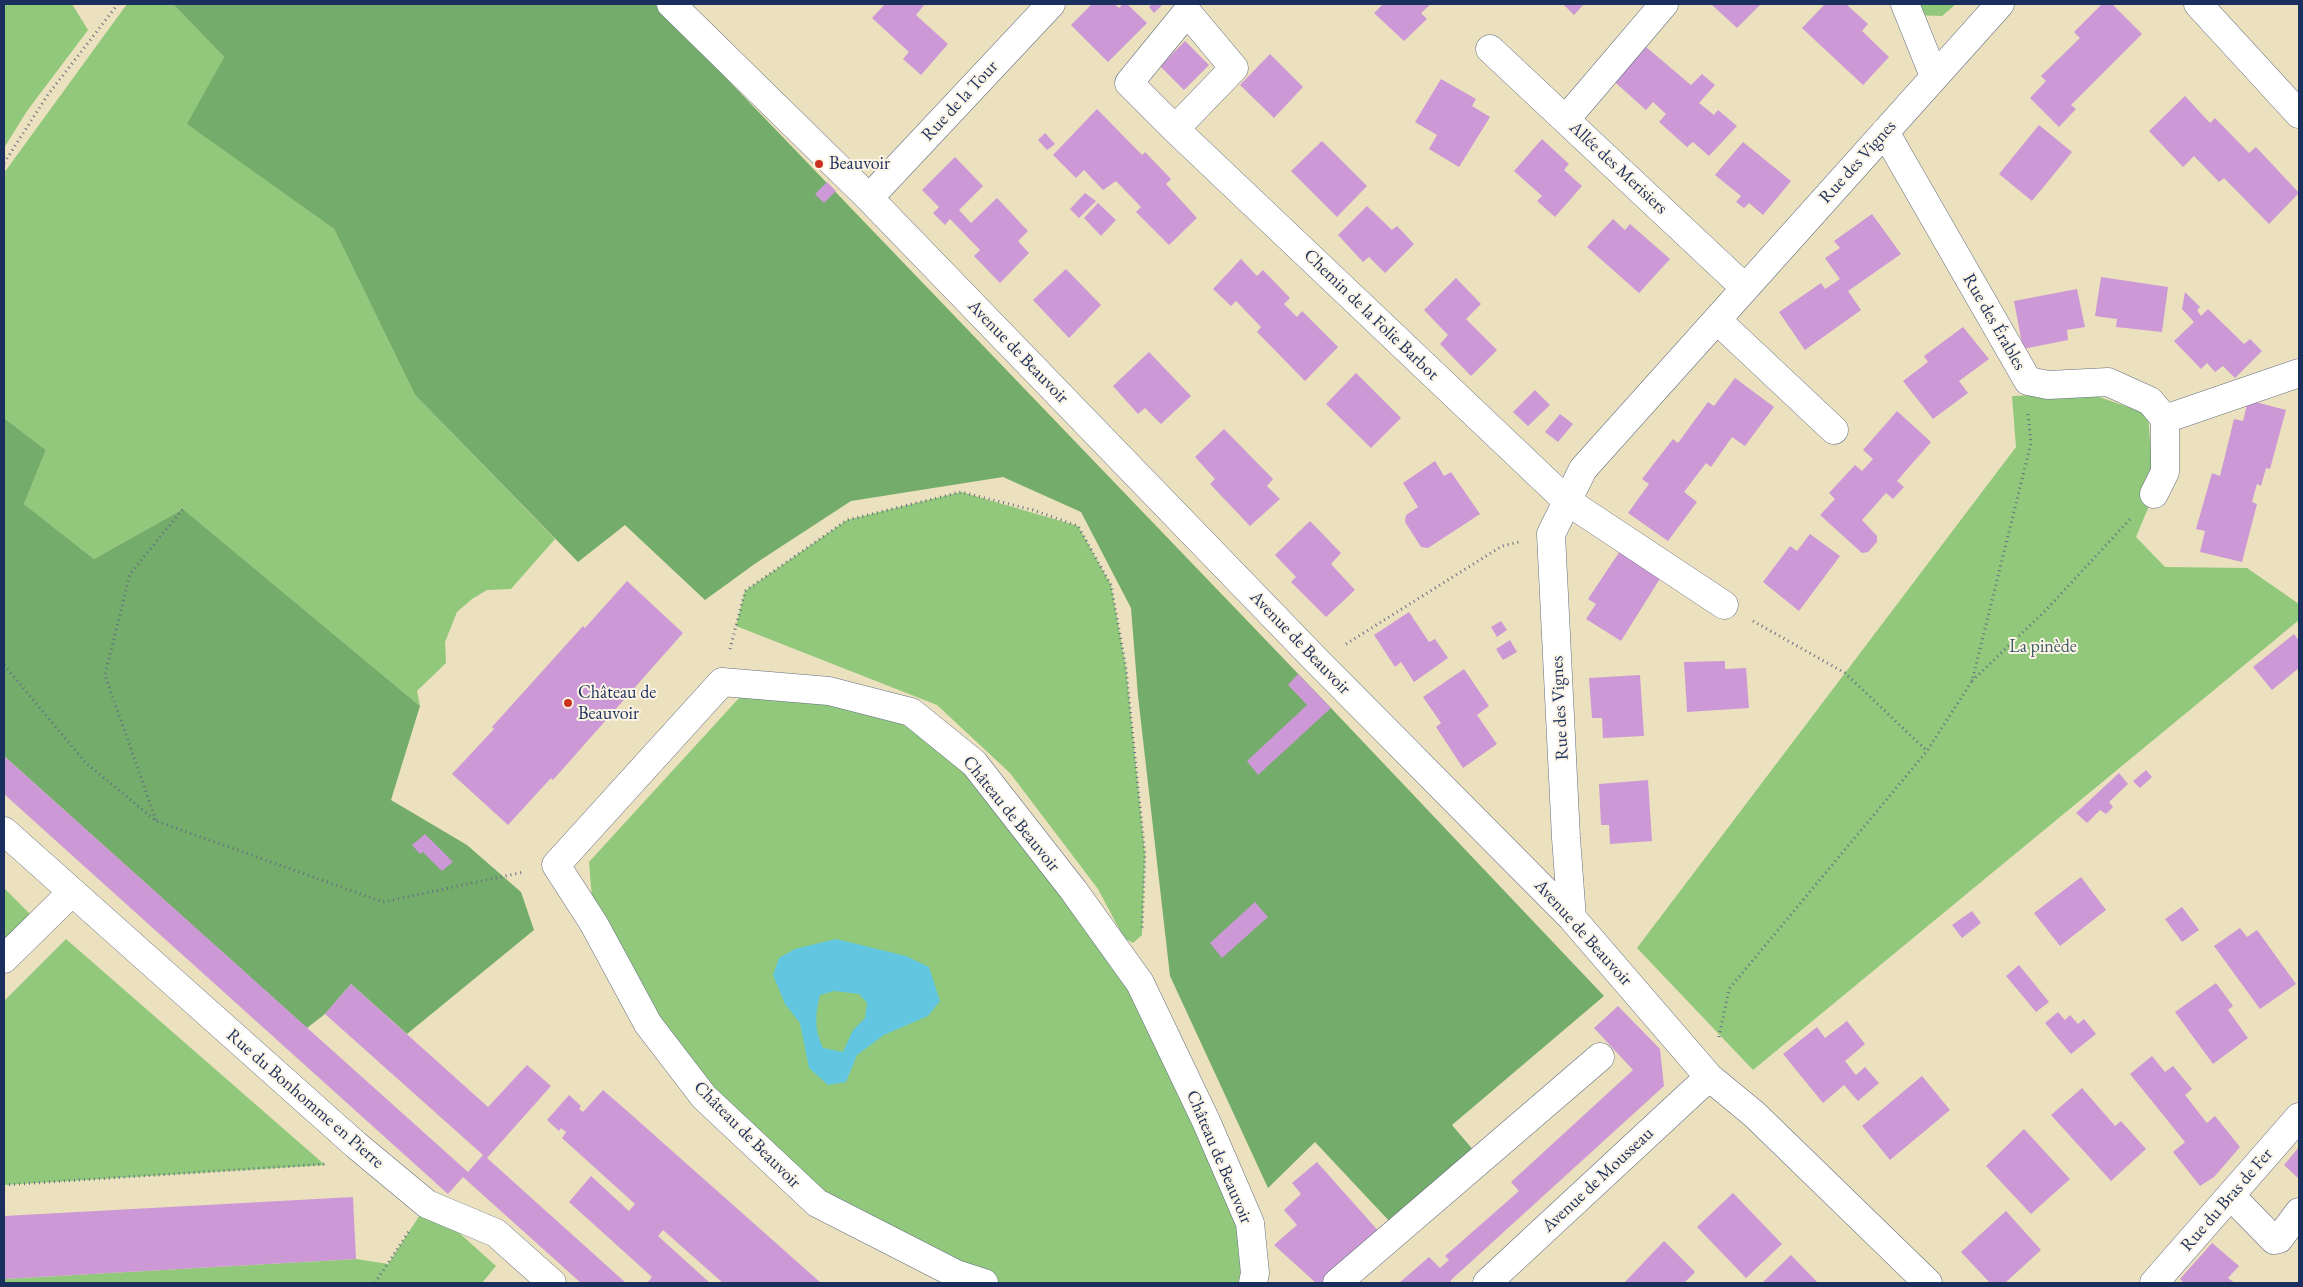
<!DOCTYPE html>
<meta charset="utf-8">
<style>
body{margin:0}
#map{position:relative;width:2303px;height:1287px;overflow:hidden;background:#ece1be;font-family:"EB Garamond",serif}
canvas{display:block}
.frame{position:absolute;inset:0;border:5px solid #1b2f5e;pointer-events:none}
</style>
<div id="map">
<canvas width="2303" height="1287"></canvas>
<div class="frame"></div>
</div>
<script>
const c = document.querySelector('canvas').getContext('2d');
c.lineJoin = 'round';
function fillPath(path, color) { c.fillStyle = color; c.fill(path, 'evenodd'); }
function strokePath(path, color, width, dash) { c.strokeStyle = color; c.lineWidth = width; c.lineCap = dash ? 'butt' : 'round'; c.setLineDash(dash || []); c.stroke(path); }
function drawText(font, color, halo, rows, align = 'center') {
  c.font = font + ' "EB Garamond",serif'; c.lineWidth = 4; c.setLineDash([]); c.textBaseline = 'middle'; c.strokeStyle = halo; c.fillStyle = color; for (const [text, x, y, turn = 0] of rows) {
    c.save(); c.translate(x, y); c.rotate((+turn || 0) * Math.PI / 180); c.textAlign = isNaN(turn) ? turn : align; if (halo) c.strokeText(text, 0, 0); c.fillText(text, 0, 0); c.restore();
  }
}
fillPath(new Path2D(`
 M4,4H72L88,30L27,111L4,148Z
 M127,4H173L224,57L188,124L334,229L415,395L555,539L511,589L487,590L472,599L457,612L445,642L446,663L417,691L420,706L183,509L94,559L24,504L46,450L4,418V173Z
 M1905,4H1956L1942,16L1910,15Z
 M2088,393L2148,414L2154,494L2136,537L2165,567L2247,568L2299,604V620L1753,1070L1637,948L2016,447L2012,396Z
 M961,492L1078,526L1111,585L1126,668L1145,855L1142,935L1133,943L1124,938L1098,889L1010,773L937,705L736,626L745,591L847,520Z
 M829,691L911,712L974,763L1140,983L1250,1223L1253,1283H984L817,1203L704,1097L594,924L589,862L739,698Z
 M4,888L40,924L4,959Z
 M66,939L325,1165L4,1185V1001Z
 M427,1204L496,1266L482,1283H4V1279L356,1259L388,1264Z`), '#91c87b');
fillPath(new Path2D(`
 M173,4H655L1331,708L1604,996L1452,1125L1475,1152L1392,1224L1315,1142L1268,1188L1170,976L1138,696L1131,608L1081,512L1003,477L851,501L756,563L705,600L625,525L578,562L415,395L334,229L187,124L224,57Z
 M4,418L46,450L24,504L94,559L183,509L420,706L391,800L467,845L521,892L534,930L407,1034L351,984L325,1014L307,1028L4,756Z`), '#74ac6b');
fillPath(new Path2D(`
 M836,939L906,956L929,967L940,1001L928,1016L884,1035L857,1055L846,1082L828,1085L809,1068L800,1023L785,1004L773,975L779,958L795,949ZM834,991L859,994L867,1003L865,1018L853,1030L843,1052L823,1048C814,1030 815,1014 820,995Z`), '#63c6e1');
fillPath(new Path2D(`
 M885,4H925L916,15L948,44L921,75L903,59L909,52L872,18Z
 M1092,4H1114L1119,8L1123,4H1127L1147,23L1108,62L1071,25Z
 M1152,4H1163L1154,13L1149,7Z
 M1383,4H1431L1421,13L1427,19L1404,41L1374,13Z
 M1563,4H1584L1574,15Z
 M1711,4H1761L1737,28Z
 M1825,4H1846L1868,24L1862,31L1889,57L1863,85L1802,28Z
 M2102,4H2112L2142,34L2071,105L2076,109L2059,127L2030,98L2046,81L2041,76L2080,38L2074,32Z
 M1185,41L1209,65L1184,90L1160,66Z
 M1639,41L1691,85L1702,74L1715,85L1699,103L1714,115L1718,110L1737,126L1709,156L1693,142L1687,147L1659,122L1666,114L1653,102L1646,110L1608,76Z
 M1270,54L1303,87L1274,118L1240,85Z
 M1441,79L1476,99L1472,106L1490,117L1459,167L1429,149L1437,135L1415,122Z
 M2185,96L2210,123L2215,118L2249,153L2256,147L2299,193L2269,224L2224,178L2219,182L2194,156L2183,167L2149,131Z
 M1097,109L1142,155L1145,152L1171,179L1166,184L1197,218L1169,245L1136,212L1141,207L1116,181L1103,190L1084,170L1076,178L1053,155Z
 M2039,125L2072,152L2032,201L1999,174Z
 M1045,133L1055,144L1047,150L1038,140Z
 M1542,139L1569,164L1564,170L1582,186L1555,217L1537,201L1542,196L1514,171Z
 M1322,141L1367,186L1337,217L1291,171Z
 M1743,142L1791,181L1763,215L1749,203L1744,208L1736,202L1741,196L1715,175Z
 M955,157L983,186L959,210L971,223L997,198L1028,231L1018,241L1029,253L1000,283L974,256L980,250L950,219L945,225L933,213L939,207L922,190Z
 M827,182L836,191L824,203L815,194Z
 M1085,193L1096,201L1079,218L1070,209Z
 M1098,203L1116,220L1101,236L1084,218Z
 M1367,206L1392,230L1397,226L1414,244L1385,273L1369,257L1363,262L1338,235Z
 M1872,214L1901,254L1848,291L1861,310L1805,350L1779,312L1821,283L1825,289L1840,279L1825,258L1840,248L1834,241Z
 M1613,219L1625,230L1630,224L1670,259L1639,293L1587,247Z
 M1241,259L1257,276L1263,270L1290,298L1284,304L1297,317L1302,311L1338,347L1305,381L1257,332L1261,327L1236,301L1231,306L1213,289Z
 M1066,269L1101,305L1069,338L1033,300Z
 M2101,277L2168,287L2162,332L2116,327L2117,319L2095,316Z
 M1456,278L1481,304L1466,319L1497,350L1471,376L1440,344L1448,335L1424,310Z
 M2077,289L2085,327L2067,330L2068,340L2023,349L2014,301Z
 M2185,292L2200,307L2197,310L2201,316L2208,309L2244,344L2250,339L2262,351L2235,378L2223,366L2215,372L2207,363L2201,369L2174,341L2194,322L2182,309Z
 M1963,327L1989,359L1959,381L1968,393L1933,419L1903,381L1928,362L1924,356Z
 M1149,352L1191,396L1161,424L1145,408L1138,414L1113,386Z
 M1356,373L1401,418L1371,448L1326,404Z
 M1735,378L1774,407L1745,446L1732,437L1711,467L1706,463L1684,492L1697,502L1668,541L1628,513L1649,484L1642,479L1673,439L1678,443L1708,402L1714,406Z
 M1535,390L1550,405L1528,426L1513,412Z
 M2248,400L2286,410L2270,469L2266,468L2261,486L2257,484L2252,502L2257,504L2242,562L2200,552L2205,531L2196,529L2212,473L2220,476L2234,419L2243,421Z
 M1897,411L1931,442L1897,481L1904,487L1893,499L1886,493L1862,520L1877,536V542L1868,552L1862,553L1820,515L1835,499L1829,493L1855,465L1862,471L1873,459L1863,450Z
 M1560,414L1573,424L1558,442L1545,432Z
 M1224,429L1273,479L1267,486L1280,499L1250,526L1210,484L1215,479L1195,457Z
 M1435,461L1444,476L1451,472L1480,514L1428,548L1421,547L1405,522L1406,515L1418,507L1403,483Z
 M1310,521L1341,553L1331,564L1355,590L1326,617L1291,582L1296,577L1275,555Z
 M1810,534L1840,556L1799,611L1763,582L1790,546L1797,551Z
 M1620,551L1661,577L1621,641L1586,619L1596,604L1588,599Z
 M627,581L683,633L553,780L551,778L508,825L452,774L494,729L492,727L583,626L585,628Z
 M1409,612L1429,642L1435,639L1448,658L1414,682L1401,662L1395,667L1374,635Z
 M1501,621L1507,630L1497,637L1491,627Z
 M2294,634L2299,641V668L2272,690L2253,667Z
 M1510,640L1517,652L1503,660L1496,649Z
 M1725,661V669L1746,668L1749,708L1687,712L1684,662Z
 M1464,669L1489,706L1477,715L1497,744L1463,768L1436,727L1441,723L1423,697Z
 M1298,674L1331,708L1258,775L1247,761L1307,705L1288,685Z
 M1640,675L1644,736L1603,738L1602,718H1592L1589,678Z
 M4,756L468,1172L483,1155L325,1014L351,984L488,1107L527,1065L551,1086L487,1158L626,1283H581L463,1177L448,1194L4,794Z
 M2146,770L2152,777L2140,788L2133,781Z
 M2119,773L2128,784L2109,802L2113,807L2106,814L2100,810L2087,823L2076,813Z
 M1648,780L1652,841L1610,844L1609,825H1601L1599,784Z
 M425,834L453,862L442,871L423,852L420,854L412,845Z
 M2081,877L2106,910L2060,946L2034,913Z
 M1255,902L1268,917L1222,958L1210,943Z
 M2182,907L2199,930L2182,942L2165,919Z
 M1972,911L1981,923L1962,938L1952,925Z
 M2240,928L2247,937L2257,930L2296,984L2260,1009L2214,946Z
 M2019,965L2049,1002L2036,1012L2006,976Z
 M2216,983L2233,1006L2228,1010L2248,1038L2213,1064L2175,1012Z
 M1618,1006L1660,1049L1664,1086L1451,1280V1283H1399L1429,1257L1440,1268L1449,1260L1445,1256L1519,1191L1511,1182L1633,1070L1594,1028Z
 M2058,1012L2065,1020L2070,1015L2078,1024L2084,1019L2096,1034L2071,1054L2045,1023Z
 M1847,1021L1865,1044L1845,1061L1856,1075L1865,1067L1879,1083L1858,1101L1844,1085L1823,1103L1783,1054L1817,1027L1825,1038Z
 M2152,1056L2165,1072L2173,1066L2192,1089L2185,1095L2207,1123L2215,1116L2240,1147L2214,1177L2200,1186L2173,1152L2185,1142L2130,1074Z
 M1922,1076L1950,1110L1890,1160L1862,1126Z
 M2082,1088L2115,1126L2121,1121L2146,1149L2111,1181L2051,1115Z
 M603,1090L626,1110L821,1283H723L663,1230L658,1236L710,1283H647L652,1277L569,1202L591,1176L629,1211L635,1204L562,1138L566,1132L561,1128L559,1131L547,1120L569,1095L581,1106L579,1109L583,1112Z
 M2024,1129L2070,1179L2031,1214L1986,1166Z
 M2299,1147V1179L2284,1165Z
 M1317,1162L1381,1234L1324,1283H1316L1274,1245L1297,1225L1284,1210L1301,1194L1292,1183Z
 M1733,1193L1782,1244L1746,1278L1697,1227Z
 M353,1197L356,1259L4,1279V1216Z
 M2006,1211L2041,1250L2005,1283H1990L1961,1252Z
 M1664,1241L1695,1272L1684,1283H1624Z
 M2212,1243L2239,1266L2228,1278L2235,1283H2184L2180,1279Z
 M1791,1255L1818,1283H1762Z`), '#cc98d5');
const minor = new Path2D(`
 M671,4L869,198L1318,662L1572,918L1709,1077L1754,1114L1928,1283
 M1905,4L1934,76
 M2198,4L2299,114
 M1490,49L1745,288
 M1566,119L1664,4
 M1175,129L1234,68L1187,12L1129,83L1175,129L1567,501L1724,605
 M1885,132L2028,381L2048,385L2108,382L2150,401L2165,419L2299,373
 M869,198L1051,4
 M1717,320L1834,430
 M2154,494L2165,472V419
 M4,831L356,1145L427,1204L496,1233L552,1283
 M1572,918L1566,838L1551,534L1583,469L2000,4
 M4,959L72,892
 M2231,1196L2274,1240L2279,1239L2299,1212
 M984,1283L956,1274L817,1203L704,1097L648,1024L594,924L556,865L722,682L829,691L911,712L974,763L1074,891L1140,983L1206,1121L1250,1223L1255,1273L1253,1283
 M1337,1283L1600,1057
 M1487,1283L1709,1077
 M2154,1283L2299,1117`);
strokePath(minor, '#646d80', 29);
strokePath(new Path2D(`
 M4,163L47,96L118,4
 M1753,621L1845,673L1927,751
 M1346,644L1502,546L1519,542
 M730,649L745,591L847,520L961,492L1033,510L1078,526L1111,585L1126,668L1145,855L1142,928
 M4,665L85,762L156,821L383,902L524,872
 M1972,681L2046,610L2132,517
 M156,820L105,675L130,574L183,509
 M1719,1037L1729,989L1927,751L1972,681L2031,443L2028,414
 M4,1185L326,1164
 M375,1283L409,1231`), '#646d80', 3, [1, 4]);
strokePath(minor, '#fff', 28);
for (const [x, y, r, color] of [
 [819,164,5,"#c8321e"],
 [568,703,5,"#c8321e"]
]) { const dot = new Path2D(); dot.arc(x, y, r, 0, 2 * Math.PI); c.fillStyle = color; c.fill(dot); strokePath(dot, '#fcf5e5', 2); }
drawText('18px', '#1b2f5e', '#fcf5e5', [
 ["Rue de la Tour",960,101,-47],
 ["Rue des Vignes",1858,162,-48],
 ["Allée des Merisiers",1618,168,43],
 ["Chemin de la Folie Barbot",1371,315,44],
 ["Rue des Érables",1994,322,60],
 ["Avenue de Beauvoir",1018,352,46],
 ["Avenue de Beauvoir",1300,643,46],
 ["Rue des Vignes",1560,708,-93],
 ["Château de Beauvoir",1011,814,51],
 ["Avenue de Beauvoir",1583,933,48],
 ["Rue du Bonhomme en Pierre",305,1099,41],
 ["Château de Beauvoir",747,1135,45],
 ["Château de Beauvoir",1219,1157,67],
 ["Avenue de Mousseau",1598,1180,-43],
 ["Rue du Bras de Fer",2227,1200,-49]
]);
drawText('18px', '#1b2f5e', '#fcf5e5', [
 ["Beauvoir",829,164],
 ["Château de",578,693],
 ["Beauvoir",578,714]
], 'left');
drawText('18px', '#3e5d67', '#fcf5e5', [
 ["La pinède",2043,647]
]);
</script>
